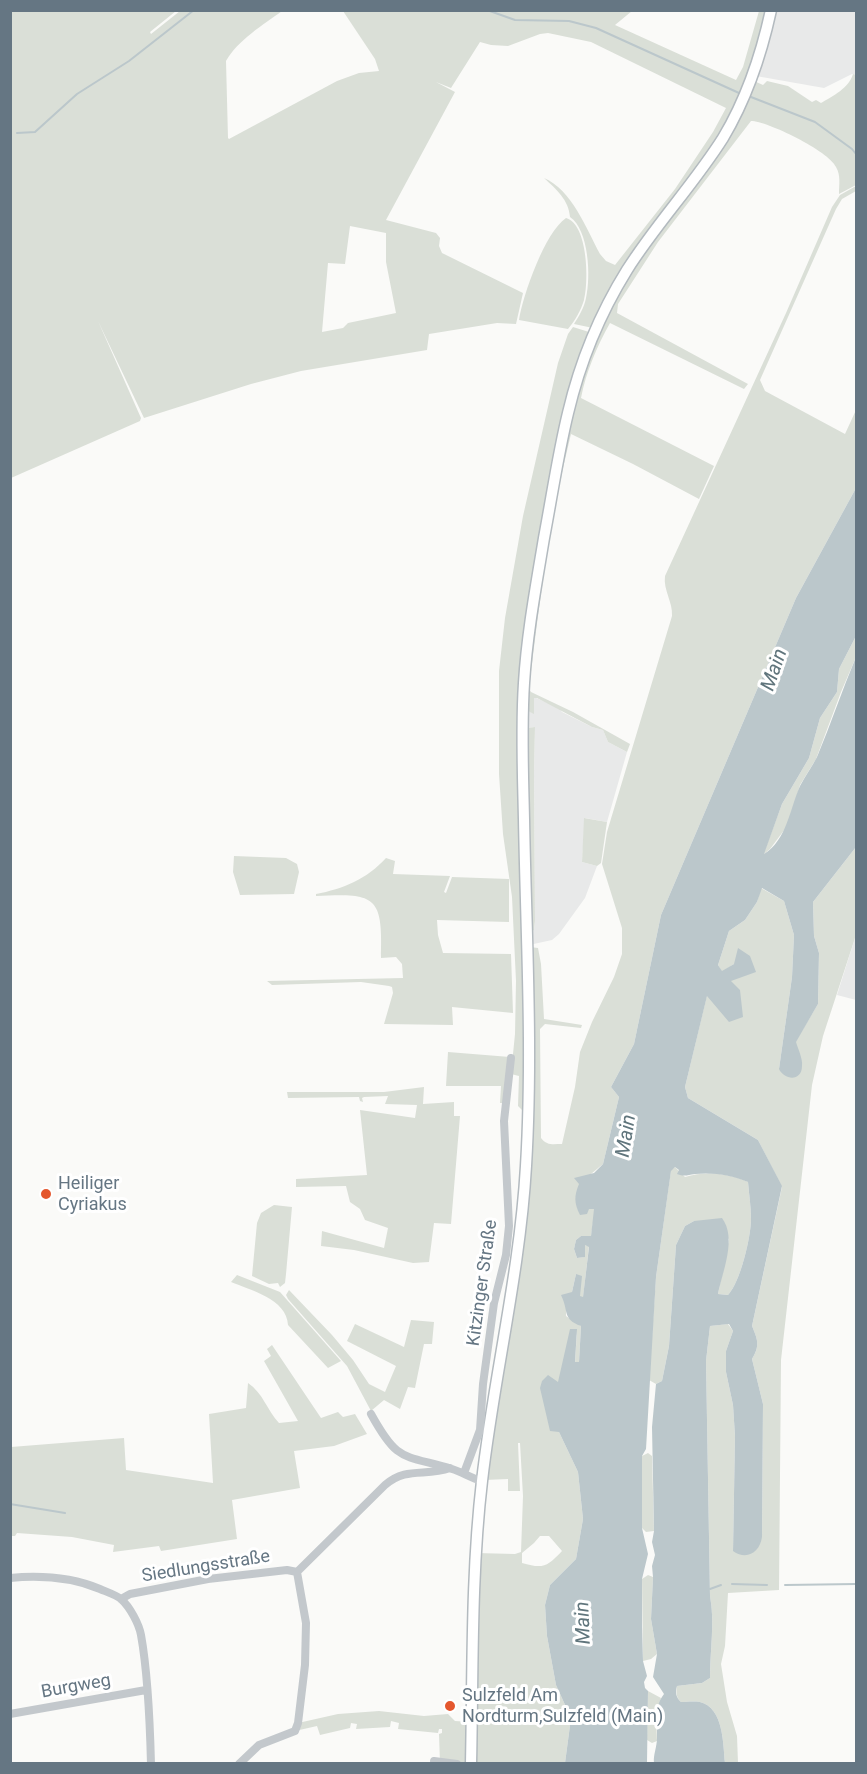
<!DOCTYPE html>
<meta charset="utf-8">
<style>
body{margin:0}
#map{position:relative;width:867px;height:1774px;overflow:hidden;background:#fafaf8;font-family:Roboto,sans-serif}
canvas{display:block}
.frame{position:absolute;inset:0;border:12px solid #657683;pointer-events:none}
</style>
<div id="map">
<canvas width="867" height="1774"></canvas>
<div class="frame"></div>
</div>
<script>
const c = document.querySelector('canvas').getContext('2d');
c.lineJoin = 'round';
function fillPath(path, color) { c.fillStyle = color; c.fill(path, 'evenodd'); }
function strokePath(path, color, width, dash) { c.strokeStyle = color; c.lineWidth = width; c.lineCap = dash ? 'butt' : 'round'; c.setLineDash(dash || []); c.stroke(path); }
function drawText(font, color, halo, rows, align = 'center') {
  c.font = font + ' Roboto,sans-serif'; c.lineWidth = 6; c.setLineDash([]); c.textBaseline = 'middle'; c.strokeStyle = halo; c.fillStyle = color; for (const [text, x, y, turn = 0] of rows) {
    c.save(); c.translate(x, y); c.rotate((+turn || 0) * Math.PI / 180); c.textAlign = isNaN(turn) ? turn : align; if (halo) c.strokeText(text, 0, 0); c.fillText(text, 0, 0); c.restore();
  }
}
fillPath(new Path2D(`
 M774,11H856V75L852,74L824,88L756,76Z
 M534,697L559,708L562,712L592,727L603,730L608,742L627,752L607,822L585,818L582,862L597,866L585,898L559,934L552,940L529,945L528,933L534,930L535,921L534,772L535,727L526,728V710L534,713Z
 M856,935V1000L837,995Z`), '#e8e9e9');
fillPath(new Path2D(`
 M10,11H176L150,32L151,34L180,11H282C263,25 238,40 226,61L228,138L229,139L337,81L359,73L379,71L375,59L343,11H632L615,25L736,80L743,67L759,11H770L752,77L722,136L593,328L574,324C579,316 584,308 586,298C591,277 589,230 570,217C569,200 556,189 544,178C572,190 586,228 600,254L606,261L615,265L675,189L713,132L726,108L591,42L548,33L540,34L508,46L491,45L480,42L451,88L436,82L455,92L386,220L436,233L440,238L439,246L442,253L523,293L516,324L497,323L429,334L427,350L301,371L251,384L144,418L98,321L141,418L140,421L11,478ZM350,226L386,233V262L396,313L348,323L343,328L322,332L328,263L345,264Z
 M853,74L856,75V185L839,194C839,184 841,176 836,167C829,151 767,121 751,121L658,242L618,304L617,313L748,384L744,389L610,323C597,346 586,372 581,398L714,466L699,499L633,464L571,434C550,518 539,604 529,689L531,692L573,712L630,744L627,752L608,742L603,730L592,727L537,698H534V714L526,710L536,598L580,373L628,272L713,155L754,81L763,85L767,81L788,86L812,102L816,100L821,103C833,96 849,88 853,74Z
 M856,186V191L842,199L836,209L760,380L765,391L845,434L856,410V488L796,598L661,915L634,1044L611,1087L619,1097L603,1164L579,1184L589,1209H595L591,1236H581L576,1240L574,1249L577,1258L584,1257L585,1245L589,1246L583,1298L580,1297L576,1274L572,1292L566,1304V1316L581,1326L579,1362L575,1363L577,1330L559,1432L578,1472L583,1519L576,1559L550,1585L545,1605L547,1636L556,1685L571,1718L565,1763H440L439,1734L442,1733V1729H439L438,1733L398,1729L399,1723L391,1721L390,1727L356,1729L357,1724L351,1723L350,1728L320,1735L317,1726L295,1731L298,1723L338,1714L379,1711L424,1716L448,1714L455,1721L471,1722L476,1553L515,1554L521,1552L523,1496L520,1443H518L520,1491H508V1479L484,1480L525,1223L530,947L538,948L541,964L544,1019L582,1025L581,1028L545,1024L540,1029L541,1138C547,1146 553,1144 562,1144L575,1087L580,1052L592,1022L614,977L622,954V928L602,864L607,832L672,616C673,602 663,590 665,576L786,313L832,207L840,195ZM540,1536H549L562,1551C547,1567 543,1569 522,1563V1553L534,1543Z
 M566,218C588,224 589,282 584,300C581,310 575,321 568,329L519,320C523,295 545,232 566,218Z
 M573,327L589,332L590,335L581,360L526,641V1108L522,1110L518,1106L519,1076L511,1074L515,1034L516,981L512,897L503,834L499,774V671L505,618L523,516L558,363L568,334Z
 M856,636V657L841,692L816,759L800,785L788,825L770,849L763,855L782,804L809,758L820,718L837,692L839,669Z
 M535,727L534,772L535,921L534,930L530,933L526,728Z
 M584,818L607,822L601,863L597,866L582,862Z
 M856,847V935L823,1036L812,1085L781,1360L779,1590L728,1593L725,1646L721,1664L727,1702L737,1736L738,1763H725C723,1744 724,1708 700,1702C694,1701 686,1702 681,1702C676,1697 676,1693 677,1686L702,1683L710,1678C710,1650 715,1622 710,1596L706,1361L710,1326L728,1324L733,1331L726,1351V1372L733,1405L735,1436L733,1551L762,1537L763,1404L752,1359C760,1346 758,1340 752,1326L782,1187L758,1140L688,1098L685,1087L707,995L730,981L734,964L722,972L718,965L729,931L745,920L757,902L761,888L784,901L794,935L792,977L779,1069L818,1004L819,953L814,936L813,902Z
 M234,856L286,858L297,864L299,872L294,894L240,895L233,872Z
 M386,858L395,861L393,874L450,876L444,892L446,893L452,877L509,879V922L437,920L438,935L443,953L511,954L513,1013L452,1007L453,1025L384,1024L393,993L392,987L389,986L361,982L272,985L267,981L403,978L402,964L396,957L381,958C383,896 376,893 316,896V894C343,889 367,879 386,858Z
 M448,1052L510,1057L505,1103H500L501,1086H446Z
 M424,1087L423,1104L454,1102V1116H460L451,1224L434,1223L429,1262L413,1263L354,1250L321,1246L322,1231L384,1248L388,1228L365,1220L360,1209L350,1202L346,1186L296,1187V1179L367,1175L360,1110L415,1118L417,1105L385,1104L388,1096L364,1097L362,1098L363,1102L360,1101L359,1097L288,1098L287,1092H384Z
 M675,1167L685,1177C705,1171 729,1173 748,1182C749,1194 751,1207 751,1219C751,1237 740,1283 728,1295L718,1294L729,1239L694,1221L685,1226L676,1245L669,1346L662,1381L656,1384L649,1380L656,1277L671,1170Z
 M274,1205L292,1207L286,1274L285,1283L280,1287L278,1283L269,1284L252,1276L257,1223L261,1213Z
 M237,1275L280,1292L341,1361L328,1368L288,1325C287,1299 250,1290 231,1282Z
 M289,1290L332,1335L353,1360L369,1384L385,1392L396,1366L347,1341L355,1324L404,1347L411,1320L434,1322L432,1344H424L415,1388L408,1387L400,1409L384,1400L371,1411L347,1366L288,1299L286,1295Z
 M272,1345L321,1418L338,1412L343,1417L355,1414L367,1434L334,1446L294,1451L300,1488L232,1500L237,1539L161,1551L159,1546L113,1552L114,1545L72,1537L17,1533L15,1536H11V1447L124,1438L126,1470L213,1483L209,1414L246,1408L248,1383C263,1393 267,1410 279,1423L298,1421L264,1361L271,1356L267,1349Z
 M648,1453L652,1456L654,1531L646,1532L642,1528V1456Z
 M648,1575L653,1577L651,1619L657,1654L651,1659L643,1661L642,1579Z
 M648,1691L661,1698L656,1714L657,1741L652,1743L647,1740Z`), '#dadfd7');
fillPath(new Path2D(`
 M856,488V636L839,669L837,692L820,718L809,758L782,804L764,854C787,840 790,808 800,786C805,776 812,767 817,757C831,724 842,690 856,657V847L813,902L814,936L819,953L818,1004L796,1042C798,1049 803,1059 802,1066C802,1082 784,1080 779,1069L792,977L794,935L784,901L762,888L757,902L745,920L729,931L718,965L722,971L734,964L738,948L750,956L756,972L731,981L740,990L743,1017L729,1022L707,996L685,1087L688,1098L758,1140L782,1186L752,1326C758,1340 760,1346 752,1359L763,1404L762,1537C760,1552 747,1561 733,1551L735,1436L733,1405L726,1372V1351L733,1331L729,1324L710,1326L706,1361L710,1596C715,1622 710,1650 710,1678L702,1683L677,1686C675,1693 676,1697 681,1702C686,1702 694,1701 700,1702C724,1708 723,1744 725,1763H654C653,1755 657,1747 657,1738C658,1723 653,1708 664,1694L653,1677L657,1654L651,1619L653,1577L652,1566L655,1555L652,1542L654,1531L652,1427L656,1384L662,1381L669,1346L676,1245L685,1226L694,1221L722,1218C737,1238 723,1270 718,1294L728,1295C740,1283 751,1237 751,1219C751,1207 749,1194 748,1182C733,1175 712,1172 695,1174C687,1175 685,1177 677,1174L679,1170L675,1167L671,1171L656,1277L646,1449L642,1456V1528L648,1554L642,1579V1626L643,1661L647,1676L644,1682L645,1688L648,1691L647,1763H565L571,1718L556,1685L547,1636L545,1605L550,1585L576,1559L583,1519L578,1472L559,1432L550,1431L540,1388L542,1381L548,1375L558,1382L570,1329H577L575,1362H579L581,1326C562,1319 569,1311 561,1295L572,1292L576,1274L582,1276L580,1296L583,1297L589,1247L585,1245V1257L577,1258L574,1249L576,1240L581,1236H591L594,1209H589L587,1214L580,1215C574,1203 574,1196 579,1184L574,1178L594,1173L603,1164L619,1097L611,1087L634,1044L661,915L796,598Z`), '#bbc7cb');
strokePath(new Path2D(`
 M487,10L515,20L569,21L596,28L739,93
 M751,97L815,122L852,149L856,154
 M17,133L35,132L77,94L129,61L194,10
 M10,1504L65,1513
 M732,1584L767,1585
 M785,1585L856,1584
 M710,1589L721,1585`), '#bbc7cb', 2);
const secondary = new Path2D(`
 M471,1764C473,1670 471,1575 482,1481C494,1376 520,1272 526,1166C533,1050 526,934 524,819C523,774 521,728 524,683C527,634 536,586 544,538C552,496 558,454 568,413C580,362 599,315 627,270C656,224 694,184 723,138C747,98 761,56 771,10`);
strokePath(secondary, '#b3babf', 13);
strokePath(new Path2D(`
 M371,1414C398,1463 402,1454 452,1469C462,1472 471,1478 482,1481
 M464,1473L480,1430L483,1384L494,1303L506,1255L509,1226L504,1121L511,1058
 M297,1572L385,1485C407,1466 425,1477 450,1468
 M10,1578C42,1575 71,1577 100,1589C107,1592 116,1595 121,1599C130,1607 139,1624 141,1635C148,1674 150,1724 151,1764
 M121,1599L130,1594L208,1579L287,1570L297,1572
 M10,1714L146,1690
 M434,1761L457,1764
 M239,1764L259,1745L295,1731L298,1723L305,1665L306,1623L297,1572`), '#c3c8cc', 8);
strokePath(secondary, '#fff', 10);
for (const [x, y, r, color] of [
 [46,1194,6,"#e4572e"],
 [450,1706,6,"#e4572e"]
]) { const dot = new Path2D(); dot.arc(x, y, r, 0, 2 * Math.PI); c.fillStyle = color; c.fill(dot); strokePath(dot, '#fff', 2); }
drawText('18px', '#657683', '#fff', [
 ["Heiliger",58,1184],
 ["Cyriakus",58,1205],
 ["Sulzfeld Am",462,1696],
 ["Nordturm,Sulzfeld (Main)",462,1717]
], 'left');
drawText('18px', '#657683', '#fff', [
 ["Kitzinger Straße",483,1283,-82],
 ["Siedlungsstraße",206,1567,-9],
 ["Burgweg",76,1687,-10]
]);
drawText('italic 20px', '#60757c', '#fff', [
 ["Main",775,670,-71],
 ["Main",627,1136,-81],
 ["Main",584,1623,-92]
]);
</script>
